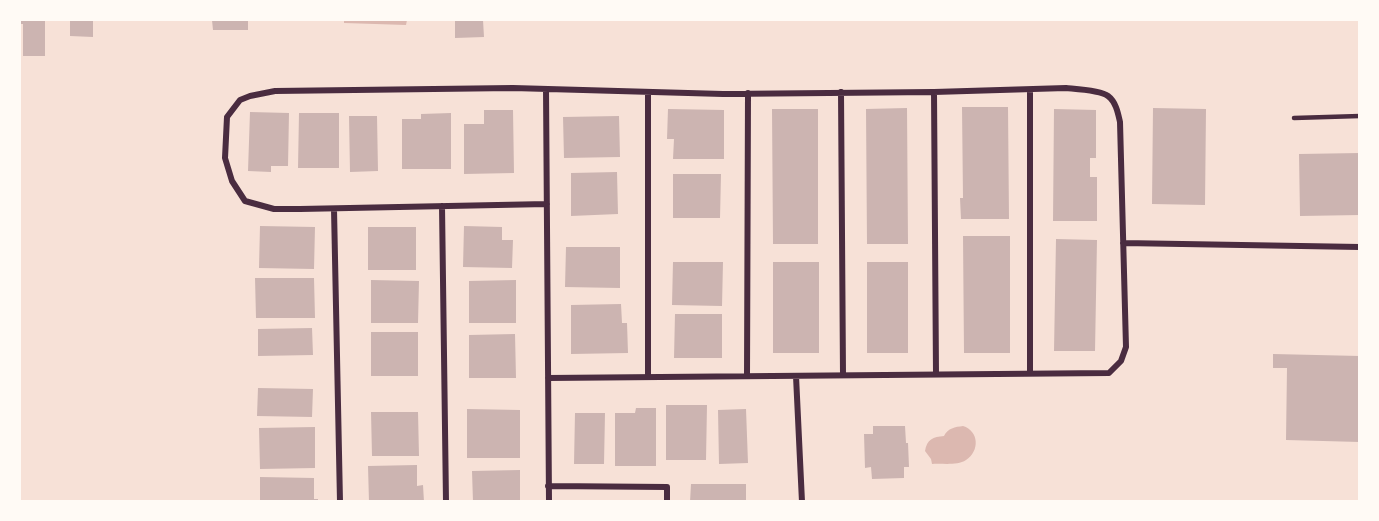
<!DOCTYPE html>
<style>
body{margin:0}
#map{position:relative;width:1379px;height:521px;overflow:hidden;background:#f7e1d7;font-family:Barlow,sans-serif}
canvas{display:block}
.frame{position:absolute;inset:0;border:21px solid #fffaf5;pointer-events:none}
</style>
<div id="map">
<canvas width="1379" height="521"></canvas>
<div class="frame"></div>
</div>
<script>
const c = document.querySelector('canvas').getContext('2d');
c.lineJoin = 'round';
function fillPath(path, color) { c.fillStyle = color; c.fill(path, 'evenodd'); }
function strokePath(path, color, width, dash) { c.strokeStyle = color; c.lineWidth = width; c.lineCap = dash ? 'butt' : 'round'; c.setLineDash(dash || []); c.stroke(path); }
fillPath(new Path2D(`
 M344,20H407L406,25L344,23Z
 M963,426C979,431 980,451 966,460C957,466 942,463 932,464L931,459L925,451C927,439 933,437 944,436C948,428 955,427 963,426Z`), '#dcb8b0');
fillPath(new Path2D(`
 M20,20H45V56H23V24H20Z
 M70,20H93V37L70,36Z
 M212,20H248V30H213Z
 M455,20H483L484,37L455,38Z
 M962,107H1008L1009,219H961L960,198H963Z
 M907,108L908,244H867L866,109Z
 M1153,108L1206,109L1205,205L1152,204Z
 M668,109L724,110V159H673L674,139H667Z
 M772,109H818V244H773Z
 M1054,109L1096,110V158H1090V177H1097V221H1053Z
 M484,110H513L514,173L464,174V124H484Z
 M250,112L289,113L288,166H271V172L248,171Z
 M299,113H339V168H298Z
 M451,113V169H402V119H421V114Z
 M349,116H377L378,171L350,172Z
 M619,116L620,157L564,158L563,117Z
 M1360,153V215L1300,216L1299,154Z
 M617,172L618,214L571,216V173Z
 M673,174H721L720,218H673Z
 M260,226L315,227L314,269L259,268Z
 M464,226L502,227V240H513L512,268L463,267Z
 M368,227H416V270H368Z
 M963,236H1010V353H964Z
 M1056,239L1097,240L1095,351H1054Z
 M566,247H620V288L565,287Z
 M673,262H723L722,306L672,305Z
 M773,262H819V353H773Z
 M867,262H908V353H867Z
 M255,278H314L315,318H256Z
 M371,280L419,281L418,323H371Z
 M516,280V323H469V281Z
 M621,304L622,323H627L628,353L571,354V305Z
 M675,314H722V358H674Z
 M312,328L313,355L258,356V329Z
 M371,332H418V376H371Z
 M515,334L516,378H469V335Z
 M1273,354L1360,356V442L1286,440L1287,368H1273Z
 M258,388L313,389L312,417L257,416Z
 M666,405H707L706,460H666Z
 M636,408H656V466H615V413H635Z
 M467,409L520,410V458H467Z
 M746,409L748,463L719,464L718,410Z
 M371,412H418L419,456H372Z
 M575,413H605L604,464H574Z
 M873,426H905L906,443H908L909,467H904V478L872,479L871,467L865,468L864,434H873Z
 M315,427V468L260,469L259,428Z
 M417,465V486L423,485L424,502H369L368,466Z
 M520,470V502H473L472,471Z
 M260,477L314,478V499H318V502H260Z
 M691,484H746V502H690Z`), '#ccb4b1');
strokePath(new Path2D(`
 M1294,118L1360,116`), '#4a2c40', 4.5);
strokePath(new Path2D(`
 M546,89L549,502
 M1030,90V373
 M648,92V377
 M841,92L843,375
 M934,92L936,374
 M547,204L300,209H274L245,201L232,181L225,158L227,117L240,100L250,96L275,91L513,88L723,94L934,92L1066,88C1076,89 1100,90 1108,96C1116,102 1118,113 1120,122L1126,347L1121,361L1109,373L548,378
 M442,206L446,502
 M334,209L340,502
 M1123,243L1360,247
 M747,376L748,93
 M796,376L802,502
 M548,486L667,487V502`), '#4a2c40', 6);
</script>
